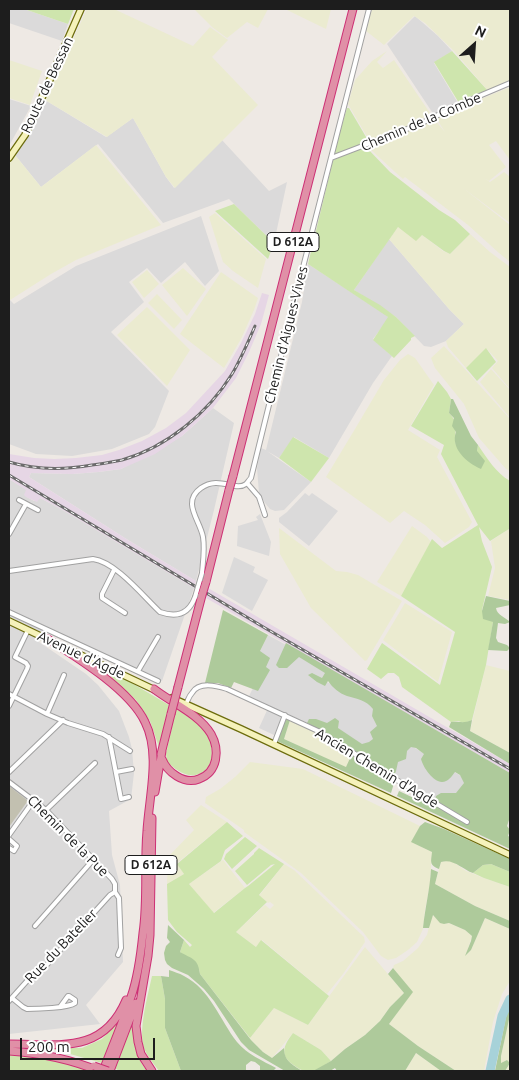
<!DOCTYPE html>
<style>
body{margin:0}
#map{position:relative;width:519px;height:1080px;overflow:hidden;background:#eee9e4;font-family:Ubuntu,sans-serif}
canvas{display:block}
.frame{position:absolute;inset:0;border:10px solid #1d1d1d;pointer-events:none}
.north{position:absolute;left:449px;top:20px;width:50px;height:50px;-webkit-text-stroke:4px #fff;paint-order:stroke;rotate:26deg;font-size:14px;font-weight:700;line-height:20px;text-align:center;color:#1d1d1d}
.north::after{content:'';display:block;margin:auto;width:18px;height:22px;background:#1d1d1d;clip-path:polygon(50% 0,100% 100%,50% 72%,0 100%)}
.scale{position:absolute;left:20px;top:1038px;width:135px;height:22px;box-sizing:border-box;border:2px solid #1d1d1d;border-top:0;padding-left:6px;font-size:15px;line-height:18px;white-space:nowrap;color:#1d1d1d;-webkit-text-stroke:4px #fff;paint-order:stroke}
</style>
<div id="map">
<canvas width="519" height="1080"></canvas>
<div class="frame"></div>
<div class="north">N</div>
<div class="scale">200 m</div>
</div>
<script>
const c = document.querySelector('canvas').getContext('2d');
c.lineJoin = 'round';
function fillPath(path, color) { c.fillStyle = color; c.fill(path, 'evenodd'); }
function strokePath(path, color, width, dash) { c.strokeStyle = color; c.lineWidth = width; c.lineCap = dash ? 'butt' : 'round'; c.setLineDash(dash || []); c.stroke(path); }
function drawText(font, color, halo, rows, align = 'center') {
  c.font = font + ' Ubuntu,sans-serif'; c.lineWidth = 4; c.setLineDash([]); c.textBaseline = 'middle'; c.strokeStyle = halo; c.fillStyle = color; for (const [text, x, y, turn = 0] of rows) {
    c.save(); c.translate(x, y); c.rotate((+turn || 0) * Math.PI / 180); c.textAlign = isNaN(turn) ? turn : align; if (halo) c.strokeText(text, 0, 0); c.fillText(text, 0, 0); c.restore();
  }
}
fillPath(new Path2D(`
 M9,9H24L68,24L62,41L9,23Z
 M415,16L438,36L452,51L434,63L458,103L434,115L387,44Z
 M9,99L31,106L9,146Z
 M45,100L106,137L133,118L166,177L174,188L222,140L269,191L287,182L274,243L229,199L163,223L98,144L41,187L15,155Z
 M201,216L219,271L205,286L185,262L161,283L147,268L129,282L144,302L111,332L169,391L155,427L149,434L112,449L72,456L36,454L9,444V299L14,304L76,266Z
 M389,239L449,309L464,324L446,341L431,347L424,346L396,317L354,290Z
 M308,264L385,314L389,318L373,339L392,356L373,383L329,458L294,437L279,458L267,451L311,482L284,510L275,511L270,509L265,503L259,493L257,468L261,448L266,450L302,302Z
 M213,408L234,423L214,510L196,581L128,540L29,477L31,473L72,474L98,472L121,469L182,436Z
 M9,479L27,490V497L34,501L40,498L61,509L194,588L162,681L46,627L39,642L86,674L98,685L119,711L129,737L132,749L134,773L131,799L109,811L112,855L120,885L123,962L86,1005L100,1024L9,1034Z
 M305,493L309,496L312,493L338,511L309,546L279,522V518L287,512Z
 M260,514L271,542L269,556L237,546L238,526L258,520L256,517Z
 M234,557L255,567L253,572L268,580L252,611L222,593Z
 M268,635L328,668L323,680L383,710L375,741L360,753L321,729L285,713L274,735L259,728L269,706L249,696L266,662L257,657Z
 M410,745L466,779L461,789L446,807L388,772L406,753Z`), '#dbdada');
fillPath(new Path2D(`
 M262,293L269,295L261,324L249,352L236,378L213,408L182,436L155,454L121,469L98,472L72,474L31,473L29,477L128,540L196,581L194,588L61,509L40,498L37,502L26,497L24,495L26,490L9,479V454L34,458L54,459L76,458L102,455L119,450L142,441L166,428L186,413L225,371L241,343L255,314Z
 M208,588L510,764V773L206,598Z`), '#e6d6e5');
fillPath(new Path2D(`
 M9,786L27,800V802L9,827Z`), '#c2c0b0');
fillPath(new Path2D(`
 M87,9H114L193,46L210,27L228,40L212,57L258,105L175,188L166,177L133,118L107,137L45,100Z
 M194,9H268L258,28L247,22L227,38L212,27Z
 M285,9H331L326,29Z
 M372,9H510V82L488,91L454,51L425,23L414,16L384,45L366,31Z
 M387,51L377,62L383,68L394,60L430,113L413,125L369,140L348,104L355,80L372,61Z
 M9,60L42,71L30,105L9,98Z
 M510,87V160L496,141L489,145L506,167L489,181L484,178L490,182L504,172L510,177V223L463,188L510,225V262L499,253L468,225L405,177L403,179L395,172L368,147L400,135L434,119L445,132L436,118L437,117Z
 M96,145L161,225L76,260L51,274L10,300L9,299V162L15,155L41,187Z
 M215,213L266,259L258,288L233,271L223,262L209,217Z
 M398,227L422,235L443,251L450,254L470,234L490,252L510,267V389L492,368L498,361L487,349L466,368L448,347L446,341L464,324L449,309L389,239Z
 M183,268L206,289L187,316L162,285Z
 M147,270L159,284L144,298L132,282Z
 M221,272L258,298L254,310L241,339L224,368L180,334Z
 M157,294L182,320L174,329L148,303Z
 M147,307L190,350L167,386L117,335Z
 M444,346L510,419V471L506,469L479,438L464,404L435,368L431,358Z
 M408,354L415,358L434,385L408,430L440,450L437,457L472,522L469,527L445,543L425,525L404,511L390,523L326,477L355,429L384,380L400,360Z
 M491,369L510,390V418L480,382Z
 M510,525V600L488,596L495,568L491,541L509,529Z
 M412,526L427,537L431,542L401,596L377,582Z
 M279,528L336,571L347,572L358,575L402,601L367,660L365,661L311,608L280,554Z
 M405,603L452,632L438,682L383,640Z
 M486,665L510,671V753L470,731Z
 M290,720L316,732L351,756L346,768L284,739Z
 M250,762L303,769L420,826L412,842L432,852L430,884L425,910L423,929L417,942L408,950L396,958L388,960L381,956L363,932L301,873L244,832V830L205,803L206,797L220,789L235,777Z
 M201,805L227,822L177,863L184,874L167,884L168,857L194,830L186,820Z
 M223,860L245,888L213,913L189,884Z
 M446,861H452L466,871L484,878L510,887V921L475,906L435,884L441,862Z
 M284,864L294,870L364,937L365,942L343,974L327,994L262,940L256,947L236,932L265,905L270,909L274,905L270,902L268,903L259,896Z
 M432,915L444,924L449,923L465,930L472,936L466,955L471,950L485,918L510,929V981L502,994L493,1022L484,1071H456L418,1046L389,1024L412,992L393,968L394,965L403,961L418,948L427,935Z
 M365,947L404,993L390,1007L380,1021L365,1035L345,1049L331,1061L321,1050L293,1033L272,1058L263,1052L251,1040L250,1038L274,1008L308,1025Z
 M510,1015V1071H508L506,1070L510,1063L507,1060L501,1063V1056Z
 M416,1053L441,1071H405Z`), '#ebebd0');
fillPath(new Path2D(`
 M24,9H74L68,24Z
 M452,51L488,91L459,103L434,62Z
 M347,108H349L369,142L338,154H335L334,152Z
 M362,148H367L390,172L439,210L455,220L470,234L450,254L444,251L422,235L416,241L398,227L354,290L380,305L396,317L415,336L411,338V340L394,358L373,340L388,317L308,264L333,160Z
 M234,204L274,243L268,259L215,211Z
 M486,348L496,362L477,381L466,368Z
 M438,381L447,392L451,399L449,413C461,425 453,432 456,445L477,451L478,445C487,458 496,473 510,481V525L509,529L490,541L479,527L482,541L492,567L482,610L493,622L486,665L472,720L464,723L458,721L451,722L402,687L399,677L394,673H388L381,679L367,669L382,643L440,685L455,632L401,596L432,539L442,548L478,525L441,454L444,445L411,426Z
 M293,437L329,458L311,482L279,458Z
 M101,669L123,678L169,705L159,747L150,721L136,700Z
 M176,709C185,715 195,720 202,727C213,739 218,767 199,774C187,779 175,769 167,762L166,754Z
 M227,822L243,836L225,850L221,861L189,884L214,913L245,888L248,886L275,864L271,865L247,885L235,871L254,854V853L259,848L284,864L259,895L267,902L236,932L256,947L261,940L329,996L308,1025L274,1008L250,1038L200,974L199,969L180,952L184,940L190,947L192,945L177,932L168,920L167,884L184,874L177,864Z
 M245,837L257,846L232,869L224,859L226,854Z
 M491,864L510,872V887L484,878L473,873L483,865Z
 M152,976H161L165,999V1028L181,1071H159C154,1064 147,1056 144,1048C138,1030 148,995 152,976Z
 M121,1019L102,1063L49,1048H82L102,1039Z
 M132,1023C134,1040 135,1057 147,1071H120L114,1068Z
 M293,1033L321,1050L331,1061C326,1064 319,1069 314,1071C306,1073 301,1070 295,1066C279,1056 283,1046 293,1033Z
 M9,1054L64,1061L92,1071H9Z`), '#cee5ad');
fillPath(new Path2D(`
 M451,399H453L471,436L478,445L477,451L485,461L481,469C467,463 450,448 456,432L452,426L454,418L449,413Z
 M486,596L510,601V605L496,608C497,615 505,617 510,622L505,624L498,623L496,638L498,642L507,645L510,648L507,651L488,650L493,622L483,619L482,611Z
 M223,610L268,635L260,651L270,658L266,667L270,670L258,691L234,682L231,688L218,683H205Z
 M286,643L510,773V817L507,826L510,830L508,836L510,837V849L397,796L399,791L420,801L424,799L434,805L436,796L441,793H456L464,783L460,775L455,772C452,776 448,782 442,782C433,782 423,767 421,759L424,754L416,748L411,747L407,751L406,759L398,762L396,771L394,776L307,723L309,719H316L327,723L335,718L339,721L338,728L362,744L369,742L373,739L370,732L377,726L372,716L373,709C366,700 357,699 347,696C339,693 333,688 328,681L325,686L317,682L308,675L312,673L322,678L325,673L299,657L287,668H279L276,665Z
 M286,718L290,720L284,739L346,767L351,756L316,732L346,749L373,768L376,773H383L395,780L391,793L277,741Z
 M472,720L470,731L510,753V764L449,727L451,722C461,721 462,724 472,720Z
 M425,822L444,829L510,859V872L491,864L483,865L473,873C462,869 453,858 441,862L439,869C429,865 431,862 432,852L411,842L420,826Z
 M431,869L438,872L435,884L475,906L510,921V929L485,918L471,950L465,956L471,941L472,936L465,930L449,923L444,924L440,923L433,915L429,928H423C425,908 430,889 431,869Z
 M168,925L184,940L180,952C192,959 198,958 200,974L251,1040L263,1052L272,1058L284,1048C284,1061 292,1064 302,1071H285L249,1050L241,1042L214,1001L204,989L188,975L172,968L167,964L165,960L164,953L166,946L170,942L167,938Z
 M393,968L413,992L389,1024L418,1046L456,1071H441L416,1053L405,1071H337L335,1068L330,1071H313L331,1061L345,1049L365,1035L380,1021L390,1007L404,993L388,974Z
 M169,970C174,972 179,973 184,976C210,989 220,1020 237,1042C247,1054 263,1061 276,1068L273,1071H260V1066L255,1062L251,1061L246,1065V1071H181L165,1028V999L161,976L169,977Z
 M510,1005V1015L501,1056V1063L507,1060L510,1063L505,1071H495L507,1012Z`), '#aeca9b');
strokePath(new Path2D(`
 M490,1071L502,1016L510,999`), '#a7d2d9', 9);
const street = new Path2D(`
 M331,158L420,124L458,105L510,83
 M247,483L259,497L265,515
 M19,500L38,510
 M9,534L26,504
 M114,570L102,594V598L125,613
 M9,571L93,559C116,562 143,596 160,612C177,618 189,614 195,597
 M202,573C203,561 205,549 203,537C200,520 181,502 201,488C219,475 235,492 246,484C248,482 249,480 251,478L299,283L369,9
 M9,612L158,681
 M138,671L158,637
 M9,694L47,714L68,723L103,734L130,751
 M186,704C188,700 189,696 192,693C199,681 217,686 227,689L318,731L400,782L467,822
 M9,706L27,669L28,666L26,663L15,657L28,630
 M47,714L64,675
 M109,737L121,799L129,797
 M274,744L285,715
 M9,772L63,720
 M116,772L132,769
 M9,782L46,810L112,879L115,884V892L119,898L121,948L118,955
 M46,810L95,763
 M9,835L34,800
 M9,839L17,846L14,851L9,848
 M35,926L93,860
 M12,998L23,1007L27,1009C38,1009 68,1008 75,1003V1000L69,996H68L60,1007
 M9,1001L27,981L43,969L110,895L115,892`);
const secondary = new Path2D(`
 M9,158L25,135L40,102L81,9
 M9,621L51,641
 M66,648L157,691
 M172,698L241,729L510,855`);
const highway = new Path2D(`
 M233,476L353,9
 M206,582L229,490
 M48,639C78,658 130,690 145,722C161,754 149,796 147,831C144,865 148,899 143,933C141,953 138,977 131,997C123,1022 112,1047 103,1071
 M178,687L202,595
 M154,689C172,703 199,714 211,734C220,750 218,772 199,779C184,785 167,772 162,759
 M161,754L171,714
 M155,792L162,751
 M152,818L150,935L148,956L136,1026L138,1042L141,1054L152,1071
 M9,1044C58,1044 103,1055 126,1000
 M9,1051C40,1053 70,1059 99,1071
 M110,1071L136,1003`);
strokePath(street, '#a1a1a1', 6);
strokePath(secondary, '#6c6c0c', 8);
strokePath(highway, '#cd3075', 9);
strokePath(street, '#fff', 4);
strokePath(secondary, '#f5f2bb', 5.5);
strokePath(highway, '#e090a7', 7);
const rail = new Path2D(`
 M9,462C36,470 64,470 92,465C102,464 112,462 122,460C167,447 208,413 232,374C241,359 248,342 255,326
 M9,475L265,628L510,769`);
strokePath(rail, '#6b6b6b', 3);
strokePath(rail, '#fff', 1, [4]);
const streetBridge = new Path2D(`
 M195,597L202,573`);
const highwayBridge = new Path2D(`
 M229,490L233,476
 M202,595L206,582
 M171,714L178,687
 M94,1066L108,1071`);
strokePath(streetBridge, '#a1a1a1', 6, []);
strokePath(highwayBridge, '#cd3075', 9, []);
strokePath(streetBridge, '#fff', 4);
strokePath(highwayBridge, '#e090a7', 7);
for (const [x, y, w] of [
 [293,242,52],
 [151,865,52]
]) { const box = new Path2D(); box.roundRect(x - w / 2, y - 9.5, w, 19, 4); c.fillStyle = '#fff'; c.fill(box); strokePath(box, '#1d1d1d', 1); }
drawText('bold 12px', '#1d1d1d', null, [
 ["D 612A",293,242],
 ["D 612A",151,865]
]);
drawText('14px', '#1d1d1d', '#fff', [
 ["Route de Bessan",47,85,-65],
 ["Chemin de la Combe",421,122,-23],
 ["Chemin d'Aigues-Vives",286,335,-76],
 ["Avenue d'Agde",81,655,25],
 ["Ancien Chemin d'Agde",377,768,31],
 ["Chemin de la Pue",68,836,45],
 ["Rue du Batelier",61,946,-46]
]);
</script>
